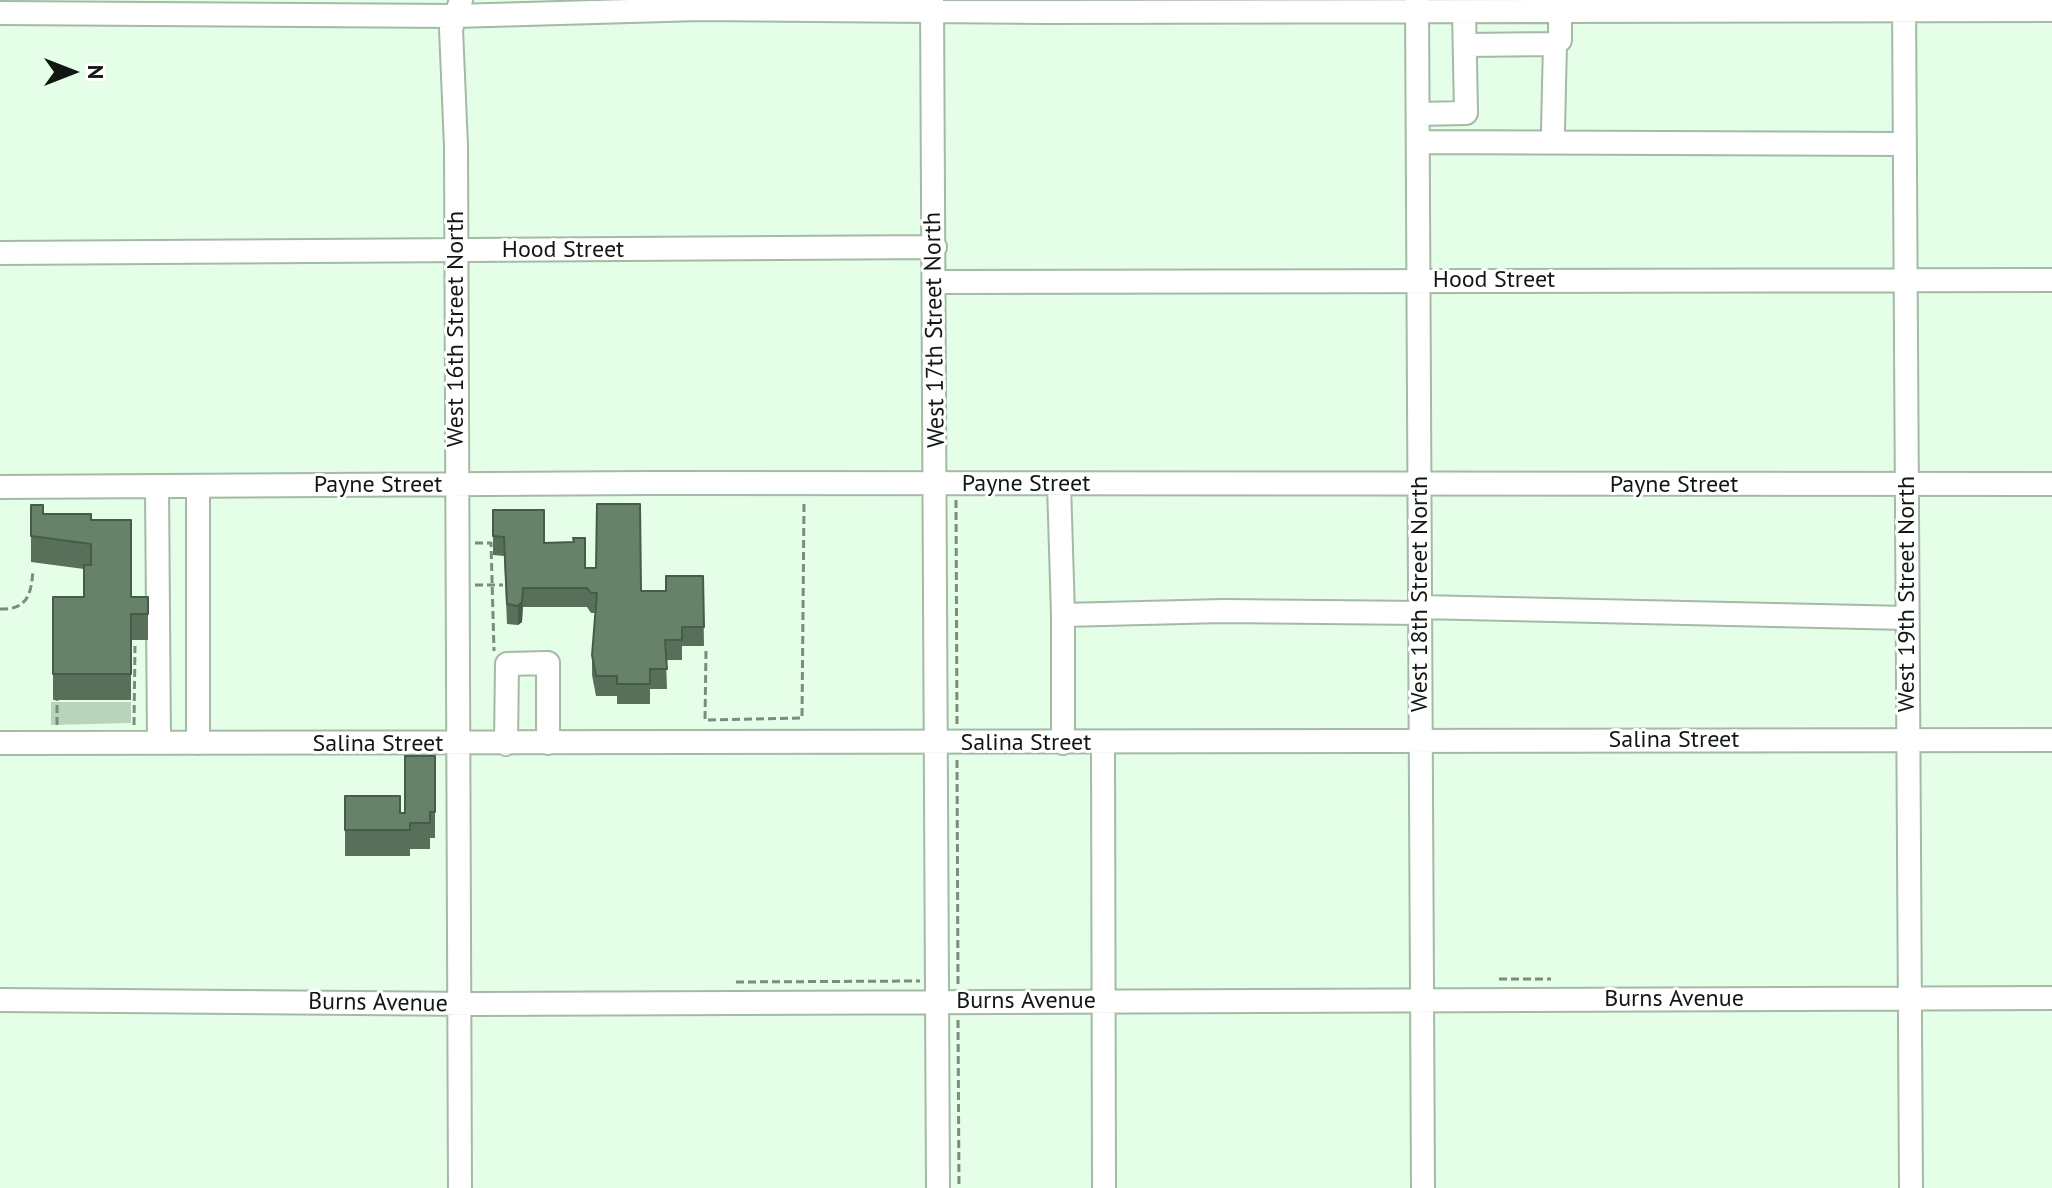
<!DOCTYPE html>
<style>
body{margin:0}
#map{position:relative;width:2052px;height:1188px;overflow:hidden;background:#e5fee8;font-family:"PT Sans",sans-serif}
canvas{display:block}
.north{position:absolute;left:32px;top:32px;width:80px;height:80px;-webkit-text-stroke:6px #fff;paint-order:stroke;rotate:90deg;font-size:22px;font-weight:700;line-height:32px;text-align:center;color:#101811}
.north::after{content:'';display:block;margin:auto;width:28px;height:36px;background:#101811;clip-path:polygon(50% 0,100% 100%,50% 72%,0 100%)}
</style>
<div id="map">
<canvas width="2052" height="1188"></canvas>
<div class="north">N</div>
</div>
<script>
const c = document.querySelector('canvas').getContext('2d');
c.lineJoin = 'round';
function fillPath(path, color) { c.fillStyle = color; c.fill(path, 'evenodd'); }
function strokePath(path, color, width, dash) { c.strokeStyle = color; c.lineWidth = width; c.lineCap = dash ? 'butt' : 'round'; c.setLineDash(dash || []); c.stroke(path); }
function drawText(font, color, halo, rows, align = 'center') {
  c.font = font + ' "PT Sans",sans-serif'; c.lineWidth = 6; c.setLineDash([]); c.textBaseline = 'middle'; c.strokeStyle = halo; c.fillStyle = color; for (const [text, x, y, turn = 0] of rows) {
    c.save(); c.translate(x, y); c.rotate((+turn || 0) * Math.PI / 180); c.textAlign = isNaN(turn) ? turn : align; if (halo) c.strokeText(text, 0, 0); c.fillText(text, 0, 0); c.restore();
  }
}
fillPath(new Path2D(`
 M51,702H131V723L51,725Z`), '#b8d4bb');
const minor = new Path2D(`
 M932,0L938,1188
 M1417,0L1423,1188
 M1904,0L1911,1188
 M0,13L455,16L700,9L1046,12L2052,10
 M1465,45L1555,44L1560,40V12
 M1418,114L1466,113L1464,12
 M1553,129L1555,44
 M1418,142L1905,144
 M0,253L935,247
 M935,282L2052,280
 M1059,484L1063,615L1223,611L1421,613
 M157,486L159,743
 M198,486V743
 M0,487L650,483L2052,484
 M1420,607L1907,618
 M1063,615V743
 M0,743L2052,740
 M1103,743L1104,1188
 M506,744L507,664L548,663V743
 M0,1000L475,1004L2052,998
 M460,1188L456,146L451,29L461,0`);
strokePath(minor, '#a3baa5', 26);
strokePath(new Path2D(`
 M956,500L957,724
 M475,543H491L494,651
 M475,585H503
 M0,609C27,610 31,595 33,571
 M706,651L705,720L802,718L804,503
 M57,725V700
 M134,725L135,646
 M957,760L958,984
 M1499,979H1551
 M736,982L920,981
 M958,1020L959,1188`), '#7b8c7d', 3, [8, 4]);
strokePath(minor, '#fff', 22);
fillPath(new Path2D(`
 M31,505L43,514L91,520L131,597H148V640H131V700H53V597H84V569L31,562Z
 M493,510L585,568L641,591H666L703,576L704,646H682V660H666L667,689H650V704H617V696H596L592,675V655L595,613H591L587,607H523L522,622L518,625L507,624L504,556L493,555Z
 M435,756V838H430V849H410V856H345V796L400,813H405Z`), '#58705a');
fillPath(new Path2D(`
 M523,588L522,622L518,625V606Z`), '#475b4a');
const building = new Path2D(`
 M597,504H640L641,591H666V576H703L704,627H682V640H665L667,669H650V684H617V676H596L592,655L597,593H591L587,588H523L522,602L518,606L507,604L504,537L493,536V510H544V543L574,542L573,538H585V568H596Z
 M31,505H43V514H91V520H131V597H148V614H131V674H53V597H84V565H91V544L31,536Z
 M405,756H435V812H430V823H410V830H345V796H400V813H405Z`);
fillPath(building, '#668269');
strokePath(building, '#475b4a', 2);
drawText('24px', '#101811', '#fff', [
 ["Hood Street",563,250],
 ["Hood Street",1494,280],
 ["West 16th Street North",456,329,-90],
 ["West 17th Street North",935,330,-91],
 ["Payne Street",1026,484],
 ["Payne Street",378,485],
 ["Payne Street",1674,485],
 ["West 18th Street North",1420,594,-90],
 ["West 19th Street North",1907,594,-90],
 ["Salina Street",1674,740],
 ["Salina Street",1026,743],
 ["Salina Street",378,744],
 ["Burns Avenue",1674,999],
 ["Burns Avenue",1026,1001],
 ["Burns Avenue",378,1003,1]
]);
</script>
